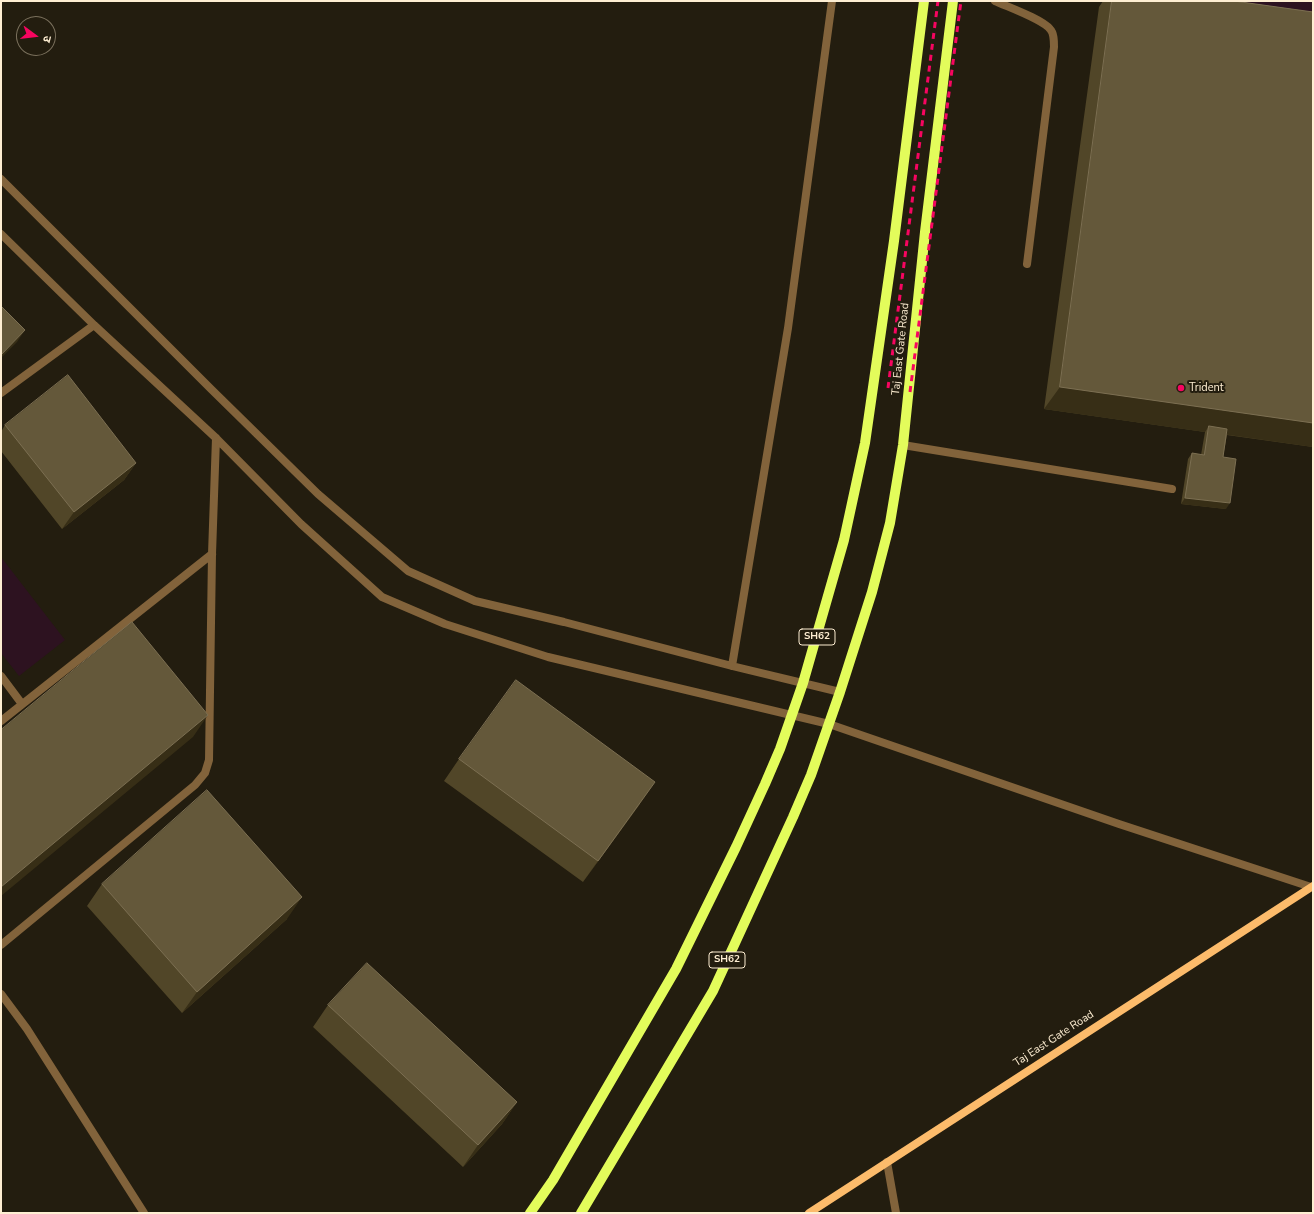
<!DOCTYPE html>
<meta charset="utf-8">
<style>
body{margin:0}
#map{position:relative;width:1314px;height:1214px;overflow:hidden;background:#231d0f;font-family:"Nunito Sans","Noto Sans Devanagari",sans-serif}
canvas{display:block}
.frame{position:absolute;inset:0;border:2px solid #feeed2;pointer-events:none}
.north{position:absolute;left:16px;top:16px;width:40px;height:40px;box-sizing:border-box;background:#231d0f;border:1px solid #7b715d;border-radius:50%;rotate:105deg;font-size:11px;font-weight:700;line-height:16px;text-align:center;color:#feeed2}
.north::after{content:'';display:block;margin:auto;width:14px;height:18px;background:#f70560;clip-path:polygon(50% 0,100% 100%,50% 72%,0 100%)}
</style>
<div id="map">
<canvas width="1314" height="1214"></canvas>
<div class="frame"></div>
<div class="north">उ</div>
</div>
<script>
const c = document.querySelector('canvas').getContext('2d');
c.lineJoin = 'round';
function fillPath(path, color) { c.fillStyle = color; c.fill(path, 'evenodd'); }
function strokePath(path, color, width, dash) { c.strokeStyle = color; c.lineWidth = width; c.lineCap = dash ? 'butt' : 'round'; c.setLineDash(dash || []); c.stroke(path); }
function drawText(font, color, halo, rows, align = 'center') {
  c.font = font + ' "Nunito Sans",sans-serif'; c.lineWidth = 4; c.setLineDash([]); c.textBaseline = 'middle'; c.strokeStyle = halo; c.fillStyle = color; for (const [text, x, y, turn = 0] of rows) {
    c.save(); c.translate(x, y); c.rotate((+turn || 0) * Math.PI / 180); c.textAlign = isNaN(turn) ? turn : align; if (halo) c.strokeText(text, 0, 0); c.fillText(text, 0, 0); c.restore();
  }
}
fillPath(new Path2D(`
 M1171,1H1313V24Z
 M1,557L65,640L19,676L1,653Z`), '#2d1220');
strokePath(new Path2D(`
 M995,1C1008,7 1042,19 1050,29C1054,33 1054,41 1054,47L1027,264
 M903,445L1172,489`), '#82633b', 8);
strokePath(new Path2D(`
 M1,179L212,390L318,494L408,571L475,601L564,622L732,666L840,692
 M1,234L94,325L216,438L301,524L382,597L445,624L548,657L829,724L1119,824L1311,887
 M1,393L94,325
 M732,666L788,328L832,1
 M1,676L22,704
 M1,721L212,554
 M1,945L195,785L205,773L209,760L212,554L216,438
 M1,994L27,1029L144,1213
 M887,1162L896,1213`), '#82633b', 8);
strokePath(new Path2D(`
 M809,1213L1313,886`), '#fcbb6b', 8);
strokePath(new Path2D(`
 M530,1213L553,1180L676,969L736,847L765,784L780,749L803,683L844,540L865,443L894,241L924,1
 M581,1213L713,991L793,817L811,775L840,692L872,592L890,523L903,445L925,232L953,1`), '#e3fc5b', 10);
strokePath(new Path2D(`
 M888,388L938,1
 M910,392L961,1`), '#f70560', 3, [6, 5]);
fillPath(new Path2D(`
 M1103,1H1234L1313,12V447L1227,435L1223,457L1226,509L1181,504L1188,459L1192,453L1201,455L1205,432L1044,409L1099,7Z
 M5,425L136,463L124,480L62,529L1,451V432Z
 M459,759L640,804L583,882L444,781Z
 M102,884L287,919L182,1013L87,906Z
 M328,1005L517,1102L502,1124L463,1167L313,1027Z`), '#514628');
fillPath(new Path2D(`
 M25,330L17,342L1,358V355Z
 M1060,387L1313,423V447L1208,432L1209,426L1205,432L1044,409Z
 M136,463L124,480L62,529L74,512Z
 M1185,498L1230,503L1226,509L1181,504Z
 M208,715L193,737L1,896V887Z
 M655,782L640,804L583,882L598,861Z
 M302,897L287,919L182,1013L197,992Z
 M517,1102L502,1124L463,1167L478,1145Z`), '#372e16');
const building = new Path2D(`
 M1112,1H1234L1313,12V423L1060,387Z
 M1,306L25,330L1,355Z
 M68,375L136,463L74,512L5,425Z
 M1209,426L1227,429L1223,457L1236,459L1230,503L1185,498L1192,453L1204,455Z
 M132,622L208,715L1,887V730Z
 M516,680L655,782L598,861L459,759Z
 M207,790L302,897L197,992L102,884Z
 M367,963L517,1102L478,1145L328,1005Z`);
fillPath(building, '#64583a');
strokePath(building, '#7c6f52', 1);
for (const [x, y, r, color] of [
 [1181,388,4,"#f70560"]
]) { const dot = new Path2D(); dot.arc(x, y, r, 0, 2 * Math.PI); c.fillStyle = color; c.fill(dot); strokePath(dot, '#231d0f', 1.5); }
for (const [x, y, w] of [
 [817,637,36],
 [727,960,36]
]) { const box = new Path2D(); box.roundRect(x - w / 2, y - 8, w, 16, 3); c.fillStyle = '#231d0f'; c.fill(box); strokePath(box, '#feeed2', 1); }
drawText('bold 10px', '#feeed2', null, [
 ["SH62",817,637],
 ["SH62",727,960]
]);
drawText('11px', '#feeed2', '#231d0f', [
 ["Taj East Gate Road",901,349,-84],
 ["Taj East Gate Road",1054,1039,-33]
]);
drawText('11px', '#feeed2', '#231d0f', [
 ["Trident",1189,388]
], 'left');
</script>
